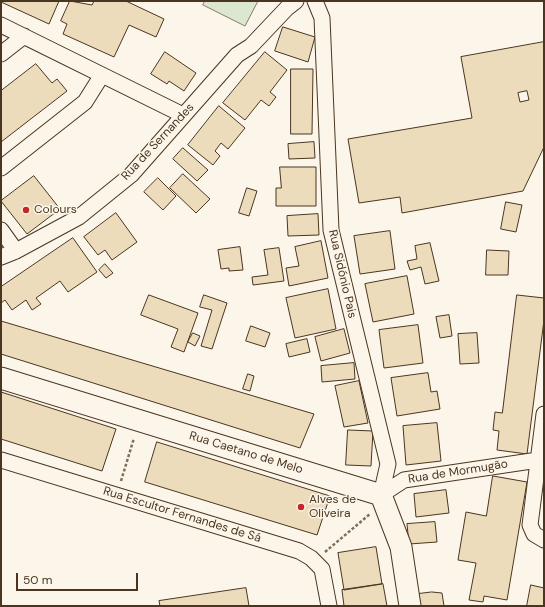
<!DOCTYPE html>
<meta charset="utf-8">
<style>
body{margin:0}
#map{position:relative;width:545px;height:607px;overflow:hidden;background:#fbf6e9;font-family:"DM Sans",sans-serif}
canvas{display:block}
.frame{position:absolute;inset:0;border:2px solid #4a3520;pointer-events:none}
.scale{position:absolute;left:16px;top:573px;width:122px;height:18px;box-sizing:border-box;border:2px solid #4a3520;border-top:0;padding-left:5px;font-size:12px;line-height:14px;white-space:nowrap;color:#4a3520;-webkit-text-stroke:3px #fbf6e9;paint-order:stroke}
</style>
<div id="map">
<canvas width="545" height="607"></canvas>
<div class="frame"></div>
<div class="scale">50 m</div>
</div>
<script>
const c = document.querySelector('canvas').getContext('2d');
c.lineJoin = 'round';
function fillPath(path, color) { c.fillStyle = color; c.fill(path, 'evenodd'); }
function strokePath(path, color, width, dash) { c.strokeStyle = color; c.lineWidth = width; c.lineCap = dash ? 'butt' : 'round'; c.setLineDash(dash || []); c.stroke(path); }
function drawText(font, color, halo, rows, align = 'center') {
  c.font = font + ' "DM Sans",sans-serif'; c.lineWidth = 3; c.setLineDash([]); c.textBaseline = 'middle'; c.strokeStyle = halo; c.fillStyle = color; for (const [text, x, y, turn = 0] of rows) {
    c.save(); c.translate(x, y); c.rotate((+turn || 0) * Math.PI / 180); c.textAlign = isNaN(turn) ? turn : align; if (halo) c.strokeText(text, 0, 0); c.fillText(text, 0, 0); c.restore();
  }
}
const green = new Path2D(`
 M205,1H258L245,26L203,5Z`);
fillPath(green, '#dce7d0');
strokePath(green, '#887966', 1);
const building = new Path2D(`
 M1,1H59L49,24L1,2Z
 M70,1L92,5L94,1H126L164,19L156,37L129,25L114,57L63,34L67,24L61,21Z
 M283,27L315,37L308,62L275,51Z
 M544,42V147L523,191L402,213L400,197L359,203L348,139L472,118L461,57Z
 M165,52L196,73L184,91L169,81L167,84L151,74Z
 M265,52L287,70L270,92L276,97L269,106L261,100L245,120L223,103Z
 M36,64L52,83L57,79L67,91L1,142V91Z
 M291,69H313L312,134H291Z
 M527,91L529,100L520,102L518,93Z
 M219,106L245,128L228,149L221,143L215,151L220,156L213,165L188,145Z
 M314,142L315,158L289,159L288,144Z
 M183,148L208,170L197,181L173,159Z
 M280,167H316V206H276V188H281Z
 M183,174L210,199L196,213L170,188Z
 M34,176L60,209L27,234L1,201Z
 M158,178L176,196L163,210L144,192Z
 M247,188L257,191L249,216L239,213Z
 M506,202L522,205L516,232L501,229Z
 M116,213L137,242L112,260L105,250L98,255L84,237Z
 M318,214L319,235L288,236L287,216Z
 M390,231L395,269L360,274L354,236Z
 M73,238L97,272L68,292L60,281L36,298L41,304L32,310L26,300L12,310L5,300L1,303V287Z
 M321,241L328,278L289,286L286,268L299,266L295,247Z
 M430,243L439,281L425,284L421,267L410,270L407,261L417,259L415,246Z
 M240,247L243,270L229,271V268L221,269L218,250Z
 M279,248L284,281L253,285L252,277L268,275L264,250Z
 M487,250L509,251L508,275H486Z
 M105,264L113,273L106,278L99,270Z
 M407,276L414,314L373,322L365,284Z
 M328,289L336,329L295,338L286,298Z
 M149,295L198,313L184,352L171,347L178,329L141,315Z
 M204,295L227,303L212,349L201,346L212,310L200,307Z
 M517,295L544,298V320L527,454L497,450L499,431L493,430L495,412L502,413Z
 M449,315L452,336L440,338L436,317Z
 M1,321L314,414L300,448L1,354Z
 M418,325L423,363L384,368L379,330Z
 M251,326L270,333L265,347L246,341Z
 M344,329L350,353L321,361L315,337Z
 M193,333L200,336L195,346L188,342Z
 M477,333L479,363L460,364L458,334Z
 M307,339L310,352L289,357L286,344Z
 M354,363L355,379L322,382L321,366Z
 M428,373L431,392L437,391L440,409L397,416L391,378Z
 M248,374L254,376L250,391L243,389Z
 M359,381L368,423L344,427L335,386Z
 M1,392L116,429L102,471L1,439Z
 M437,423L441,461L406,465L403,426Z
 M348,430L373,431L371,466L346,465Z
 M157,442L330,496L317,535L145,482Z
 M493,476L527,482L507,600L484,596L483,602L469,600L476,563L458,560L466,512L486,516Z
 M446,490L449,513L416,517L414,494Z
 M435,522L437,542L409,544L407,524Z
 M376,547L382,584L344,590L338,553Z
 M383,584L387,606H344L342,590Z
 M531,585L544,588V606H527Z
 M246,588L249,606H160L159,601Z
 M432,592L442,593L444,606H420L418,594Z`);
fillPath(building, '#ecdcbc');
strokePath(building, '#4a3520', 1);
const street = new Path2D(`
 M315,1L322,18L331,230L388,464L381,495
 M1,25L183,115
 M1,54L24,36
 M1,168L85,102L102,75
 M1,230L16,251
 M1,257L16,251L79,217L131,175L237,55L251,46L287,8L296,1
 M544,414L530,525L534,534L544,540
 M1,460L299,551L311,558L322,569L329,606
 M381,495L404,480L538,460`);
const secondary = new Path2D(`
 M1,378L381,495L401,547L410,606`);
strokePath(street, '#4a3520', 17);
strokePath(secondary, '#4a3520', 23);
strokePath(new Path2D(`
 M121,481L134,438
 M325,552L370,514`), '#7f6f5c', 2.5, [3, 2]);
strokePath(street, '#fbf6e9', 15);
strokePath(secondary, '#fbf6e9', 21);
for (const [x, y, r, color] of [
 [26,210,4,"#c62828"],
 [301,507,4,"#c62828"]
]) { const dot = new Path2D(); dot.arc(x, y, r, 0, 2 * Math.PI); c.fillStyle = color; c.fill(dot); strokePath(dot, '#fbf6e9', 1.5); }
drawText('12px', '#4a3520', '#fbf6e9', [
 ["Rua de Sernandes",158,142,-47],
 ["Rua Sidónio Pais",342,274,77],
 ["Rua Caetano de Melo",246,453,17],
 ["Rua de Mormugão",458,472,-9],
 ["Rua Escultor Fernandes de Sá",182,515,17]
]);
drawText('12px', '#4a3520', '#fbf6e9', [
 ["Colours",34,210],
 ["Alves de",309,500],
 ["Oliveira",309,514]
], 'left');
</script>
